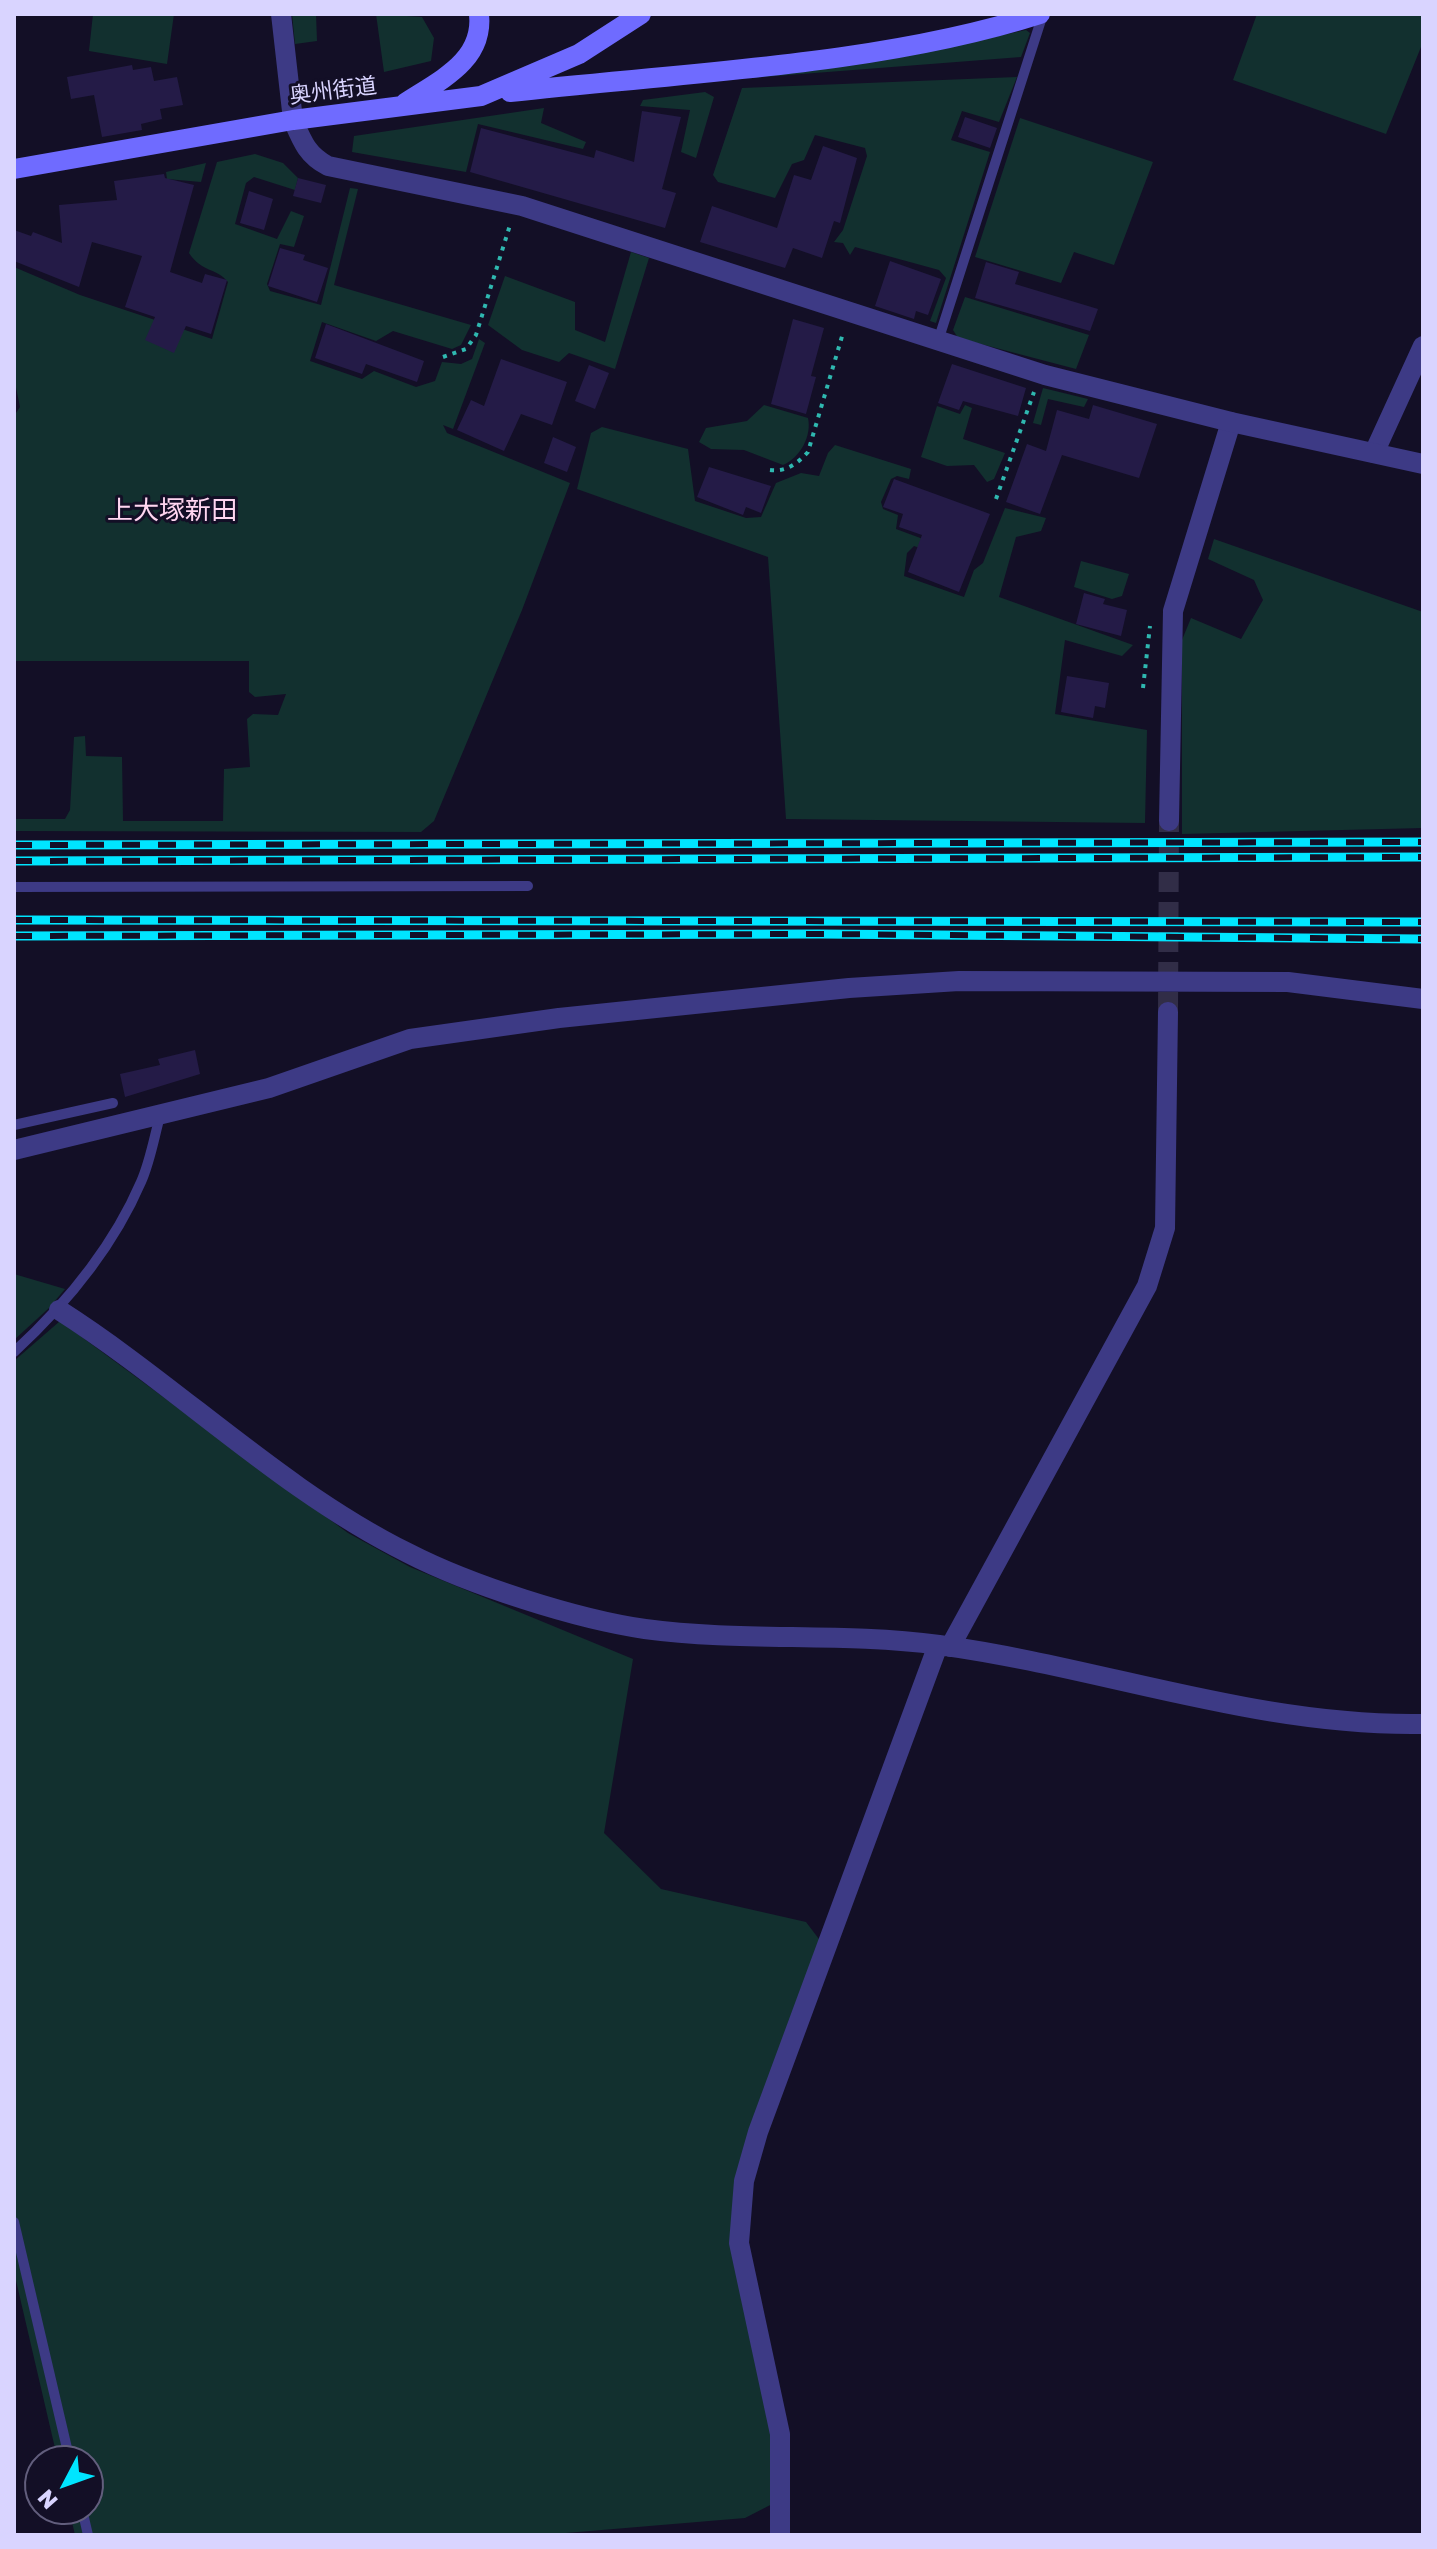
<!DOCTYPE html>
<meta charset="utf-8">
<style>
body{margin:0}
#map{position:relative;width:1437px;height:2549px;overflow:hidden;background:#130f26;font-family:"Golos Text",sans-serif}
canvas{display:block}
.frame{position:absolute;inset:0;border:16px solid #d9d4ff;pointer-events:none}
.north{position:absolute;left:24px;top:2445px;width:80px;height:80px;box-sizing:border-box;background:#130f26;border:2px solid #625e7d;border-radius:50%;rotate:229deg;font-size:22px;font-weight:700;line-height:32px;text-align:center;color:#d9d4ff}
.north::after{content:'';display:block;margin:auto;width:28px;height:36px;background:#00e5ff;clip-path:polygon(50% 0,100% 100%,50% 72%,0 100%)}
</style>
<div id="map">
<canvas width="1437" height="2549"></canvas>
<div class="frame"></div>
<div class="north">N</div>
</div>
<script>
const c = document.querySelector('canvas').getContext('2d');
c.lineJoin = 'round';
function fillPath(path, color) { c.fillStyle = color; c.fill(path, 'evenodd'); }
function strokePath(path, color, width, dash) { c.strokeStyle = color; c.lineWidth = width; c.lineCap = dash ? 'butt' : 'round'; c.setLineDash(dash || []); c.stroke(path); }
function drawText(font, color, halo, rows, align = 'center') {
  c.font = font + ' "Golos Text","Noto Sans JP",sans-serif'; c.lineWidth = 6; c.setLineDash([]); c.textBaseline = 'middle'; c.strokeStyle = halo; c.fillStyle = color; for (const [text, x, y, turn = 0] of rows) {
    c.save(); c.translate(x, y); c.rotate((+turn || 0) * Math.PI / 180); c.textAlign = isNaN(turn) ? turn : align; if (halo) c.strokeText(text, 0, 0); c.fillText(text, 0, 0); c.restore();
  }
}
fillPath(new Path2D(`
 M93,14H174L167,64L89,51Z
 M292,14H316L317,41L295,44Z
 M376,14L422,17L434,38L431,61L384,72Z
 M1257,14H1423V42L1386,134L1233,80Z
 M1026,30L1030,33L1021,57L750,78L929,51Z
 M1017,77L999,122L962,111L951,140L990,152L936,323L930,321L946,278L939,270L855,247L850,255L843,243L834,242L843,230L867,156L865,148L815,135L804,160L792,164L775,198L718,182L713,175L742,88Z
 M705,92L714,97L696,158L681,152L690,110L640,106L643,100Z
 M544,108L541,123L586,142L583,149L478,124L466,172L352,152L354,136Z
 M1020,118L1153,162L1114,265L1074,252L1061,283L975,257Z
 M255,154L283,163L298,178L295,190L254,177L246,183L235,224L277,239L291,211L304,216L294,247L280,244L267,284L270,291L321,305L350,188L358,189L334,285L471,325L461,345L452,349L393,331L376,341L322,322L310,361L362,379L374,371L416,387L435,381L442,362L461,364L472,359L479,339L485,343L453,429L443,425L447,433L570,483L522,610L434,821L421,832L14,831V819H65L70,810L74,737L85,736L86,756L122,757L123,821H223L224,769L250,767L247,719L253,714L278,715L286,694L255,697L249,692V661H14V416L20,407L14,378V267L80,295L212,339L228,282C216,267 202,273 189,253L217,162Z
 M206,163L201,182L167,179L166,172Z
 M631,252L649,258L615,369L569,353L559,362L522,350L488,325L505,276L575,302V330L605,342Z
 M965,297L1089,335L1076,369L958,338L953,330Z
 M1043,388L1088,399L1084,407L1048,399L1041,425L1033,423Z
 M764,405L808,418C812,436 800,458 783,465L744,450L711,449L699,442L706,428L747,421Z
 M965,405L972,408L963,439L1005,453L994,479L987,482L974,465L947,466L921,457L937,406L960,414Z
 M602,427L688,449L695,501L746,518L761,517L776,483L801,473L819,476L828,453L835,445L911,469L909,479L897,476L891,479L881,502L883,509L898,515L896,529L950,549L947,557L914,546L907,553L904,576L964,597L974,570L983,563L1005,508L1046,518L1041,531L1016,537L999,597L1133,645L1122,656L1065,640L1055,714L1147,730L1145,823L786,819L768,557L577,489L591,433Z
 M1214,539L1423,612V828L1182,834V640L1191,618L1241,639L1263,600L1254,580L1208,559Z
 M1081,561L1129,574L1122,596L1112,599L1074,587Z
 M14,1274L65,1289L49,1308L14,1340Z
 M60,1321L348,1533L410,1567L633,1659L604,1833L661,1889L806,1922L825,1947L757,2135L739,2243L780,2432V2500L745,2518L542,2535H75L69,2509H88V2461H58L14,2272V1361Z`), '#12302f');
fillPath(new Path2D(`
 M132,65L133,70L151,67L154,81L177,77L183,105L160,109L162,119L141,124L142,130L102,137L94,95L71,99L67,77Z
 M642,111L681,117L662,189L676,193L665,228L470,172L481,128L594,158L596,150L634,162Z
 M965,117L997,128L990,148L958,137Z
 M823,146L857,158L840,223L834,221L822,258L793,248L785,268L700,242L712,206L777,228L794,175L811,180Z
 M164,174L165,178L194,185L170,272L202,283L205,274L227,280L211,334L186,326L174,353L145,340L155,317L125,307L142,256L92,242L79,287L14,261V230L31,236L33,232L62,243L59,205L117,200L114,181Z
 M298,178L326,185L321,203L293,196Z
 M249,191L273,199L264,230L240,223Z
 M280,248L305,255L303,260L328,268L317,302L268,286Z
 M890,261L941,279L928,315L916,311L914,319L875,306Z
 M986,262L1019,272L1015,284L1098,309L1090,331L975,298Z
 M793,319L824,328L811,376L816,377L806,414L771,404Z
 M326,324L424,361L417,382L366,364L362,374L315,358Z
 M501,359L567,382L552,425L521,414L504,451L457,430L471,400L484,406Z
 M952,364L1026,388L1018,416L963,401L959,410L938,403Z
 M589,365L609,373L595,409L575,401Z
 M1093,405L1157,424L1139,478L1062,455L1040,514L1006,502L1027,444L1046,451L1057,410L1089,419Z
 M553,437L576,447L567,472L544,463Z
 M709,467L771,486L761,513L746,507L743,515L697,497Z
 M894,479L990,514L959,592L908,572L922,535L899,527L903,514L883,507Z
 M1084,593L1105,599L1103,604L1127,610L1121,636L1076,624Z
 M1067,676L1109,683L1105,708L1095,706L1093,718L1061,712Z
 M195,1050L200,1074L125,1097L120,1074L160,1065L158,1059Z`), '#241b47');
strokePath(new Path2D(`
 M1168,1012L1169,821`), '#312d47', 20, [20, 10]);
strokePath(new Path2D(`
 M443,357L466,349L476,335L510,225
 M770,470C786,472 797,464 808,452L843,333
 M996,499L1034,392
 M1143,688L1150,626`), '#2fb8b0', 4, [4, 6]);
strokePath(new Path2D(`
 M938,341L1043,14
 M14,887L528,886
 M14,1125L113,1103
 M14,1352C65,1305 113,1247 141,1182C150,1162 154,1138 160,1116
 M14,2222L70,2461
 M82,2509L88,2535`), '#3d3a85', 10);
strokePath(new Path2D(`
 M281,14L293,120
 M1374,453L1423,346
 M1169,821L1173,611L1231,422
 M14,1150L269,1088L410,1039L559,1018L849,988L959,981L1288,982L1423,999
 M59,1310C178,1386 281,1490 408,1553C470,1585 576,1619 645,1629C742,1642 842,1632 939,1645C1101,1667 1257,1727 1423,1724
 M950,1647L1147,1286L1165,1228L1168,1012
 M780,2535V2434L739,2243L744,2181L758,2132L938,1645`), '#3d3a85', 20);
strokePath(new Path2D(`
 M293,120C302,141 307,155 328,166L522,206L1045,375L1231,422L1423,464`), '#3d3a85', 20);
strokePath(new Path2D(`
 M510,92C679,73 878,66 1040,14
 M405,103C440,80 484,61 479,14
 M14,169L293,120L481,96L579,54L641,14`), '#6f6bff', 20);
const rail = new Path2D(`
 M14,845L1423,842
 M14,861L1423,857
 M14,920L1423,922
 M14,936L819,934L1423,939`);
strokePath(rail, '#00e5ff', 9);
strokePath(rail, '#130f26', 6, [18]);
drawText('22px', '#d9d4ff', '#130f26', [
 ["奥州街道",333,91,-7]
]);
drawText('26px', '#ffd6f0', '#130f26', [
 ["上大塚新田",172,511]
]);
</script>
